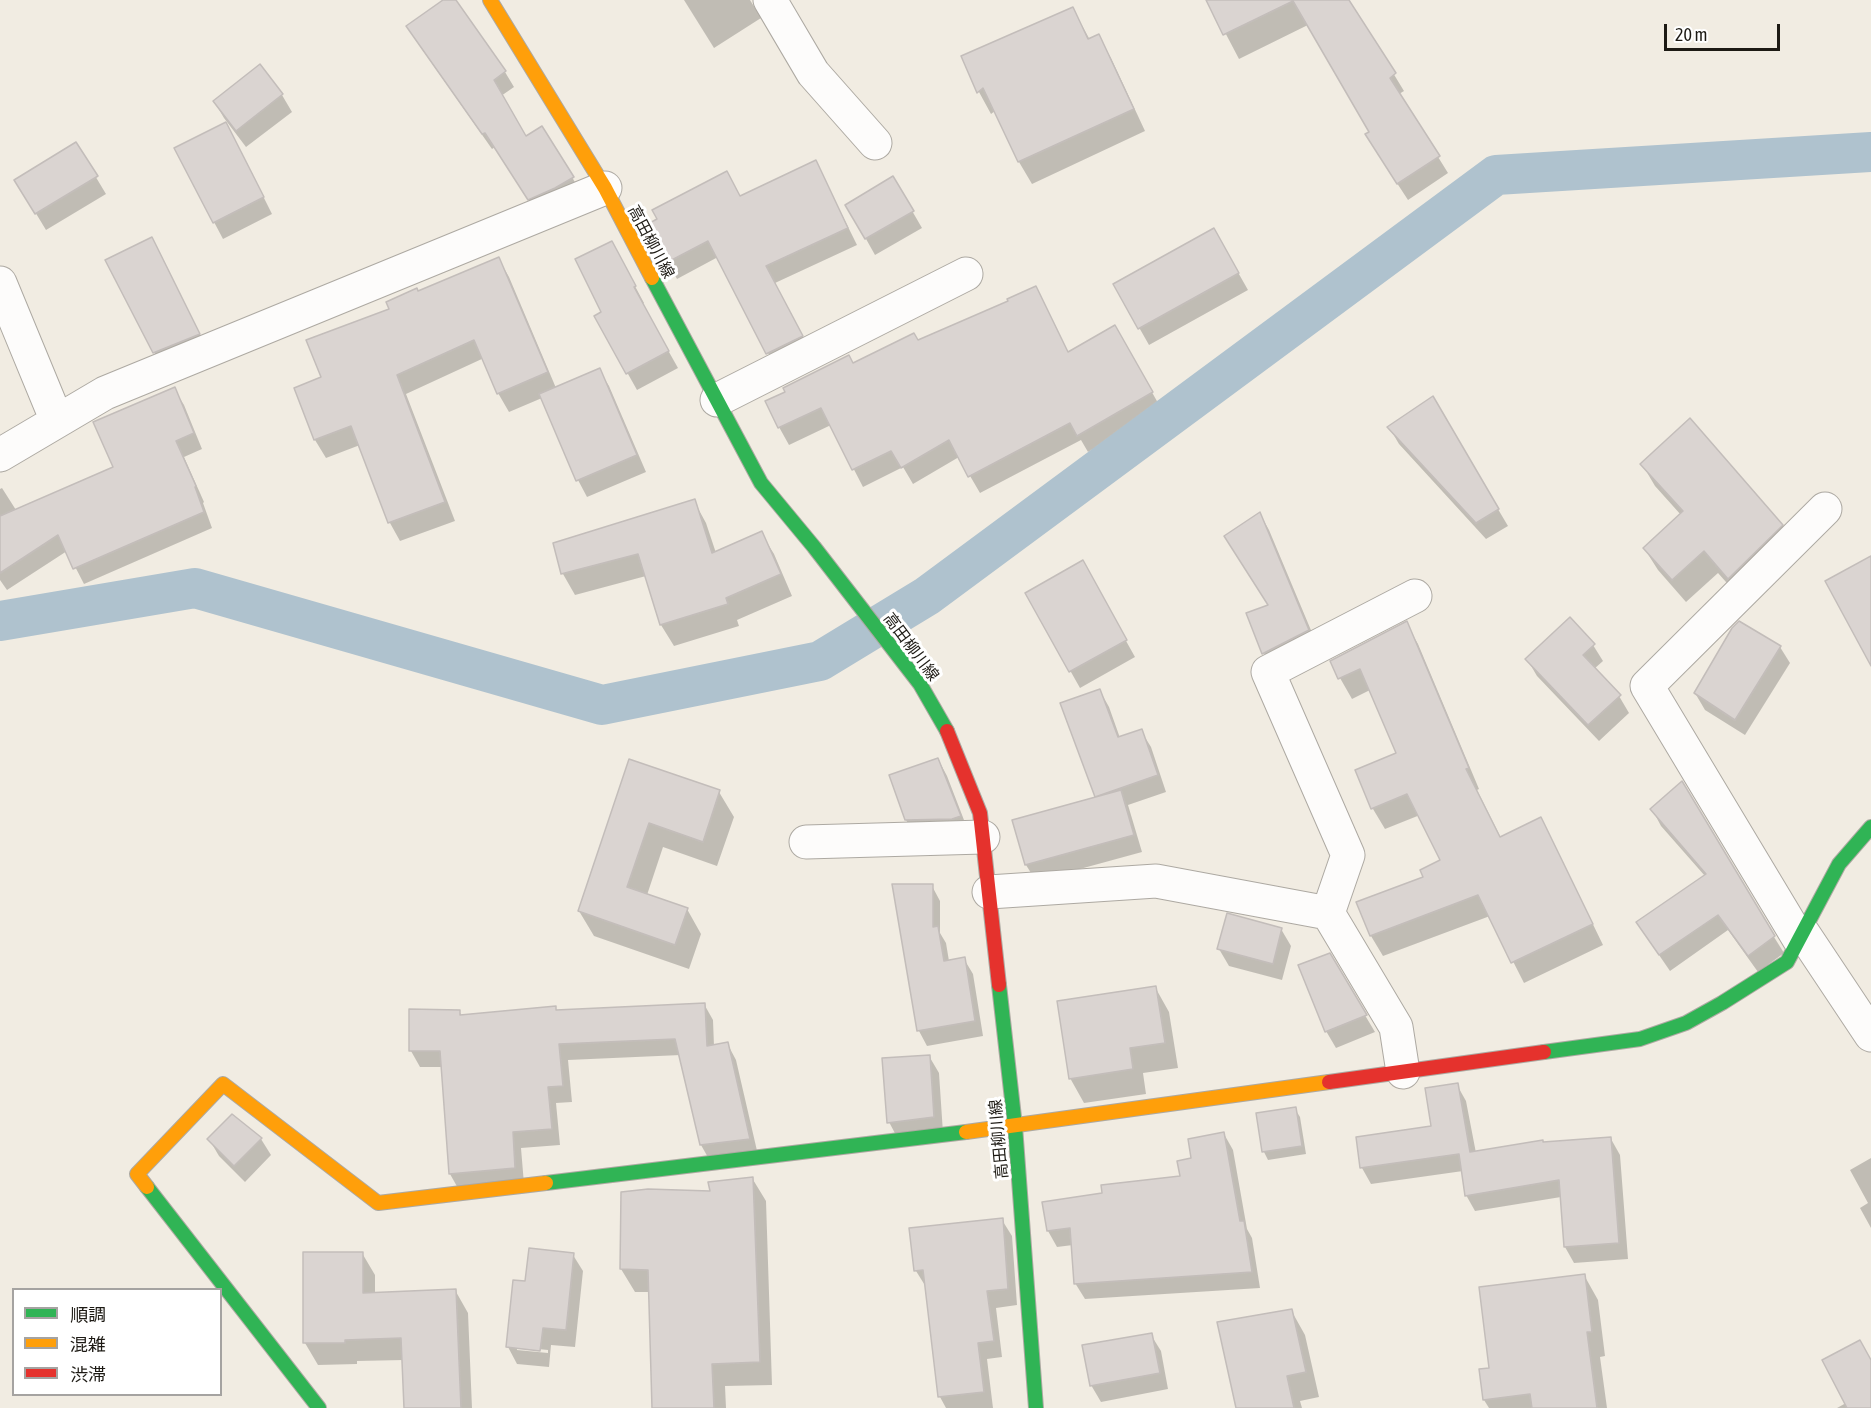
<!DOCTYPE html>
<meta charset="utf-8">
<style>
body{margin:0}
#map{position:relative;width:1871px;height:1408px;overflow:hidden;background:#f1ece2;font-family:"Asap Condensed","Noto Sans JP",sans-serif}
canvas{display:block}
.legend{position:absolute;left:12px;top:1288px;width:210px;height:108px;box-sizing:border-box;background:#fff;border:2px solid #a5a3a1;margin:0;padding:8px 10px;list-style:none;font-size:18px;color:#1d1a14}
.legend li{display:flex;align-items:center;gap:12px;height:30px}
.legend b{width:30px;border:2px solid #a5a3a1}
.scale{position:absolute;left:1664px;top:24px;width:116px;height:27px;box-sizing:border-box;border:3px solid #1d1a14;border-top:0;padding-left:8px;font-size:18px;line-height:21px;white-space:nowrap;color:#1d1a14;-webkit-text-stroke:4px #fff;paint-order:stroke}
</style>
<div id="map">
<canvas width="1871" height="1408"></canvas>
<ul class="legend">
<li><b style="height:8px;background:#30b455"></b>順調</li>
<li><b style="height:8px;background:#ff9f0a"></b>混雑</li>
<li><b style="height:8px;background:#e5322d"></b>渋滞</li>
</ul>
<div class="scale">20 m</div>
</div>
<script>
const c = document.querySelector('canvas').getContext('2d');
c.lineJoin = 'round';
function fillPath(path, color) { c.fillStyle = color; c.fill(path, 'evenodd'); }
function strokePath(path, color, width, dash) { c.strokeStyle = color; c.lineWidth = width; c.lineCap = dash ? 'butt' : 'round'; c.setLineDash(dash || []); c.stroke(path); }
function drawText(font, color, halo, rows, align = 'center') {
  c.font = font + ' "Asap Condensed","Noto Sans JP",sans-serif'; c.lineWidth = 6; c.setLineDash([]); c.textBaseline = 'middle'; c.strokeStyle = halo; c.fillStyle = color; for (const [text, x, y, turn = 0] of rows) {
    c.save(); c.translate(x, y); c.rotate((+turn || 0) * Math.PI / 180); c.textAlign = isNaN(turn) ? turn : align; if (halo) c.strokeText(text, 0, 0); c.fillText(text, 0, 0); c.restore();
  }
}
fillPath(new Path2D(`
 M445,0H455L505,72L514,87L501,96L526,138L572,177L581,193L538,214L495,147L492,149L417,42L408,27Z
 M684,0H750L761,18L714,48Z
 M1208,0H1308L1318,20L1239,59Z
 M1073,9L1090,40L1098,36L1111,58L1145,131L1032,184L1019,162L995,111L991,114L979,92L963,57Z
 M1362,22L1404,91L1399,94L1448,173L1408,200L1376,151Z
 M259,66L282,95L292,112L246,147L224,118L214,101Z
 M235,140L272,214L223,239L214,222Z
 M76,144L106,194L46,230L26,197Z
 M816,162L857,245L775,283L811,353L777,370L718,257L677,279L648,225L659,220L740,197Z
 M893,178L922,228L875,255L847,205Z
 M1214,230L1248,290L1149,345L1115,285Z
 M161,255L208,351L164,369L154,352Z
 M498,258L509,277L556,388L599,370L609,386L646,472L587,497L578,480L542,398L509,412L498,393L484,358L406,394L455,521L400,541L390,523L360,445L326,458L315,440L296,389L323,378L391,309L418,292Z
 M621,260L644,303L642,304L678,368L637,390L596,317L603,313Z
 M1115,327L1162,410L1088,452L1081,440L980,493L959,457L913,484L903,467L863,487L831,425L789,445L779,427L853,365L917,342L1068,354Z
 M174,389L184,405L202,449L184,457L204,502L203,503L212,528L84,584L67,551L7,590L0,580V489L2,488L16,510L115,468Z
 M1432,398L1508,526L1486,539L1399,444L1389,427Z
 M1642,464L1782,525L1795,548L1742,600L1718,573L1686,602L1658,570L1644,548L1681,515L1655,486Z
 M694,501L706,523L716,553L761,533L774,554L792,596L737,620L739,626L674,646L661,625L646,576L575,595L563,574L555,544Z
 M1260,514L1269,530L1318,647L1273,670L1264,653L1248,614L1269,606Z
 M1082,562L1135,657L1080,688L1027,594Z
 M1406,623L1418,644L1479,789L1477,790L1501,838L1540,819L1552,840L1603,945L1524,983L1490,916L1383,956L1371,936L1443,860L1420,815L1385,829L1373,809L1357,771L1398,754L1370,690L1352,699L1340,678Z
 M1593,645L1603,661L1594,669L1619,696L1629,713L1599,741L1537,676L1527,659Z
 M1780,647L1790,663L1745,735L1705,710L1695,693Z
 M1100,691L1109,707L1120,738L1141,731L1151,747L1166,792L1128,805L1142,852L1036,881L1026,865L1098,798L1096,796Z
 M938,759L947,776L969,833L916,837L906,820Z
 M630,761L719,792L734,817L717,866L663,847L647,895L687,909L701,934L689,969L594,936L579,911Z
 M1652,809L1774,937L1784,953L1758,972L1728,930L1670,971L1648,939L1705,876L1661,826Z
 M894,885L932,886L940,901V933L946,943L949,961L964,959L973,974L983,1036L927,1046L919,1031Z
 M1281,929L1291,946L1282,980L1229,966L1219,949Z
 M1329,955L1375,1032L1336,1048L1326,1031Z
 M1155,987L1169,1012L1178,1068L1143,1073L1146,1094L1084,1103L1070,1078Z
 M704,1004L713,1020L714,1046L727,1043L736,1060L758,1155L710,1161L701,1145L681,1055L568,1060L572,1102L556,1103L560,1145L521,1148L524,1184L459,1190L450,1174L442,1067H420L411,1051L459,1011L462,1016L555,1007L557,1011Z
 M929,1056L939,1073L943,1133L898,1139L889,1122Z
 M1457,1085L1466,1101L1476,1153L1543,1144L1611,1139L1620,1155L1628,1259L1574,1263L1565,1247L1561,1197L1475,1211L1466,1195L1463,1171L1371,1184L1362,1168L1358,1138L1433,1128Z
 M1295,1109L1300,1117L1306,1154L1268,1160L1264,1152L1258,1114Z
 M1224,1134L1233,1150L1247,1229L1252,1238L1260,1288L1085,1299L1075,1283L1073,1245L1057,1247L1048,1231L1104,1195L1182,1178L1193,1159Z
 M209,1139H261L271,1155L245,1182L219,1156Z
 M1871,1158V1228L1860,1208L1868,1203L1850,1170Z
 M752,1178L766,1201L772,1385L725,1386L726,1408H654L650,1292H635L621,1269Z
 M1002,1220L1012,1236L1017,1305L996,1308L1002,1357L987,1359L993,1408H946L940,1397L926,1287L916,1271Z
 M362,1253L375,1275V1294L455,1290L468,1313L472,1408H406L404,1360L357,1361V1364L318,1365L305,1343Z
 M573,1255L583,1271L575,1347L551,1345L549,1367L517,1364L508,1347L527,1283ZM517,1347L548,1350V1353L517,1350Z
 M1584,1275L1598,1300L1605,1356L1600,1357L1607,1408H1489L1484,1400L1491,1369Z
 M1291,1310L1305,1335L1319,1397L1300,1401L1302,1408H1238Z
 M1151,1335L1161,1351L1168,1389L1101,1402L1091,1385Z
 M1871,1361V1408H1837L1846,1403Z`), '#0003');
strokePath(new Path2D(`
 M0,621L195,588L602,705L820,661L927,596L1496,175L1871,152`), '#afc2ce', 40);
const building = new Path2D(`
 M443,0H456L506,71L494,80L526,136L542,126L574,177L555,188L528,200L485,133L482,134L406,26Z
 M1206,0H1349L1396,73L1390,78L1440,156L1397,184L1365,134L1369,132L1293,1L1223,35Z
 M1073,7L1088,39L1099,34L1134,109L1018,162L983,88L977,93L961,56Z
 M260,64L283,94L236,131L213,101Z
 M226,122L264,197L213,223L174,148Z
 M76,142L98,176L35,214L14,180Z
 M816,160L848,228L766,266L803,336L766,354L708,241L666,263L646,225L657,219L652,210L727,171L740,196Z
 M893,176L914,211L865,239L845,205Z
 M1214,228L1239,273L1138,329L1113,284Z
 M152,237L200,334L153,353L105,260Z
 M612,241L636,286L634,287L669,351L626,374L594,316L601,312L575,259Z
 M499,257L548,372L497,394L474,340L397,375L445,502L388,523L351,426L314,440L294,388L321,377L306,340L389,309L386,302L417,288L418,291Z
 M1036,286L1068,352L1115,325L1153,392L1077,436L1070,423L968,477L949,440L901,468L891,451L852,470L821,408L778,428L765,401L785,392L783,388L849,355L853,363L914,333L918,340L1008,301L1007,299Z
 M600,368L637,455L576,481L539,394Z
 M175,387L194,433L176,441L196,486L195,487L204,512L73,569L58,535L0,573V516L113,467L93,422Z
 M1433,396L1499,509L1476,523L1387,427Z
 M1690,418L1783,525L1728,579L1704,551L1672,580L1643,548L1683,511L1640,464Z
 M695,499L712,553L762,531L781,574L726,598L728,604L660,625L638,554L561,574L553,543Z
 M1260,512L1309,630L1262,654L1246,613L1268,605L1224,536Z
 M1871,556V666L1825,581Z
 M1083,560L1127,640L1069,672L1025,593Z
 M1570,617L1595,644L1583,655L1621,695L1588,725L1525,659Z
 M1407,621L1469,768L1466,769L1500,837L1541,817L1593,924L1511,963L1478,895L1370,936L1356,902L1423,877L1420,870L1440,860L1407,794L1371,809L1355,770L1396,753L1360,669L1338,679L1330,661Z
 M1739,621L1781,646L1735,720L1694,693L1732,628Z
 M1100,689L1118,737L1142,729L1158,775L1095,797L1060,703Z
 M938,758L961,816L952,819L905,820L889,775Z
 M629,759L720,790L703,842L649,823L627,887L688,908L675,945L578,911Z
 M1682,781L1775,936L1748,956L1718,915L1659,955L1636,922L1706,874L1650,809Z
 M1121,790L1134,835L1025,865L1012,820Z
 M892,884H933V927L938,926L944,961L965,957L975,1021L917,1031Z
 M1227,913L1282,928L1273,964L1217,949Z
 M1330,953L1367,1015L1325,1032L1298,965Z
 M1156,986L1165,1043L1130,1048L1133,1069L1069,1079L1057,1001Z
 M705,1003L707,1046L728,1042L750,1139L700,1145L675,1039L559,1044L563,1086L548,1087L552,1129L513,1132L515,1168L449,1174L440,1051H409V1009L460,1010V1015L556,1006V1010Z
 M930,1055L934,1117L887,1123L882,1058Z
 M1458,1083L1470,1152L1543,1140V1142L1611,1137L1619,1243L1564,1247L1559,1180L1465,1196L1459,1154L1360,1168L1356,1137L1431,1126L1425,1088Z
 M1296,1107L1302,1146L1262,1152L1256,1113Z
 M232,1114L262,1138L234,1166L207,1139Z
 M1224,1132L1240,1221H1244L1252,1272L1074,1284L1070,1228L1047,1231L1042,1202L1102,1193L1101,1185L1180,1176L1177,1161L1191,1158L1188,1139Z
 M753,1177L760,1362L712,1364L714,1408H652L648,1270L620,1269L621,1192L648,1189L710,1191L708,1182Z
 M1003,1218L1008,1289L987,1291L994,1341L978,1343L984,1392L938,1397L923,1270L914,1271L909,1228Z
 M529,1248L574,1253L566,1330L543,1328L540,1351L506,1347L513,1280L525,1281Z
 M303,1252H363V1293L456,1289L461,1408H404L401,1338L345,1340V1343H303Z
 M1585,1274L1592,1332H1587L1597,1408H1532L1530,1394L1483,1400L1479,1369L1489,1368L1479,1287Z
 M1292,1309L1306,1372L1287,1376L1294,1408H1236L1217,1322Z
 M1152,1333L1160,1373L1090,1386L1082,1345Z
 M1860,1340L1871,1360V1408H1847L1822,1360Z`);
fillPath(building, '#dad4d1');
strokePath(building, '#c3bdba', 1.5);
const street = new Path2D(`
 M770,0L813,73L875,143
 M0,283L57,421
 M717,400L966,274
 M0,455L105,393L605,188
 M806,842L983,837
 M989,892L1156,881L1328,913L1396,1027L1403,1072
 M1328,913L1348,855L1268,672L1415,596
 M1803,933L1871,1035
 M1799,939L1647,686L1825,509`);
const fast = new Path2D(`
 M652,278L761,483L814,547L920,684L947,731
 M999,985L1015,1126L1036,1408
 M1544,1052L1640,1039L1686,1023L1722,1003L1787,962L1839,864L1871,827
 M546,1183L966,1132
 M147,1187L319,1408`);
const slow = new Path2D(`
 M490,0L605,188L652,278
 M966,1132L1329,1082
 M147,1187L137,1174L223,1084L378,1203L546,1183`);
const jam = new Path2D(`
 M947,731L980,813L999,985
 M1329,1082L1544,1052`);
strokePath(street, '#ada9a2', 35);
strokePath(fast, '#ada9a2', 16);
strokePath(slow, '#ada9a2', 16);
strokePath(jam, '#ada9a2', 16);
strokePath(street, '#fdfcfb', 33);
strokePath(fast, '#30b455', 14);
strokePath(slow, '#ff9f0a', 14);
strokePath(jam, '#e5322d', 14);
drawText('16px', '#1d1a14', '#fff', [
 ["高田柳川線",651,242,62],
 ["高田柳川線",911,647,53],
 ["高田柳川線",999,1139,-95]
]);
</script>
